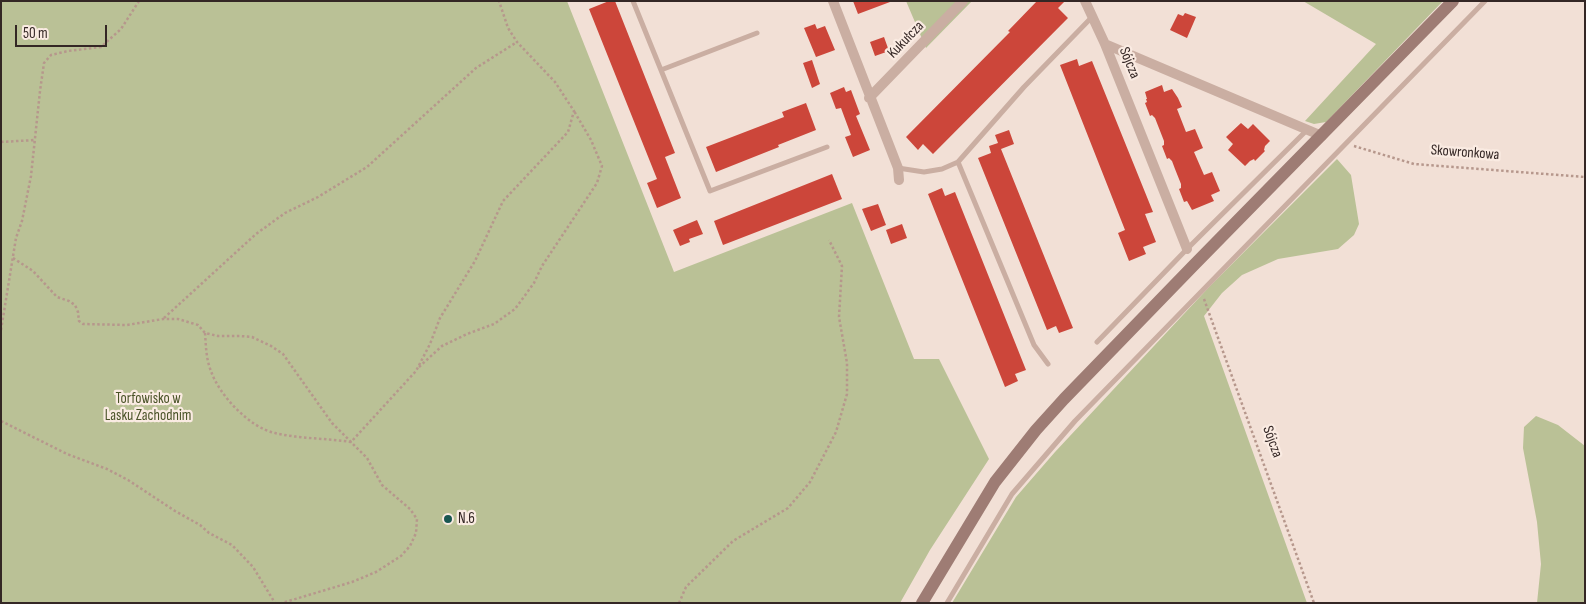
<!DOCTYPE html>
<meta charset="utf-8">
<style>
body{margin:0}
#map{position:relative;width:1586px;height:604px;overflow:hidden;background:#f2e0d6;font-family:"Sofia Sans Condensed",sans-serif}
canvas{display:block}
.frame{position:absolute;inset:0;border:2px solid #342725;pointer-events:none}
.scale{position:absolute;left:15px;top:25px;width:92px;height:22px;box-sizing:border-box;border:2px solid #342725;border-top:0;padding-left:6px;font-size:15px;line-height:18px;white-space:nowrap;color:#342725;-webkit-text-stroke:4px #faebe2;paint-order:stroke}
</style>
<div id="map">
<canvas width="1586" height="604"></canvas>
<div class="frame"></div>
<div class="scale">50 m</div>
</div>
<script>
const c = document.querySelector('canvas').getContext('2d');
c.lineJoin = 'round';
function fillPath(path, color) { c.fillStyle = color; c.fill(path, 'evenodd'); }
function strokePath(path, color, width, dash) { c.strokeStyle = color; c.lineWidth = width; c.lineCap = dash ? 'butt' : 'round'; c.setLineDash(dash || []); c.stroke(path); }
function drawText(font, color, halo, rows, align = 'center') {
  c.font = font + ' "Sofia Sans Condensed",sans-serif'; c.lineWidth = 4.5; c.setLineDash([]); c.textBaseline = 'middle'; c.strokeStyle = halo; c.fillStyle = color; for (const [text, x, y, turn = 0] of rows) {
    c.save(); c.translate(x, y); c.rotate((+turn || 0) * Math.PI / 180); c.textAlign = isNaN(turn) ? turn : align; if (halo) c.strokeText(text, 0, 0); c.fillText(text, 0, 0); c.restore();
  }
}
fillPath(new Path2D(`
 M1,1H567L674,272L852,203L914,359H939L989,459L930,550L900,603H1Z
 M906,1H972L926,48Z
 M1303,1H1443L1326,122L1314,124L1305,121L1376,44Z
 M1337,159L1351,175L1359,224L1354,235L1338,249L1278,259L1242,275L1222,293L1204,316L1307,603H952L1016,497L1055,452L1210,286Z
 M1536,416L1558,425L1585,446V603H1537L1541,564L1537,522L1523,448L1524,427Z`), '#bac196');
fillPath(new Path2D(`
 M609,1H615L675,153L665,157L681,198L657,208L647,183L657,179L589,9Z
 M853,1H890V2L858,14Z
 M1037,1H1065L1058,8L1068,18L933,154L923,144L918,150L906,137L1010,32L1008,31Z
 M1185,13L1196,17L1187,38L1170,30L1178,14L1183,16Z
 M815,24L817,29L825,26L835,50L816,57L804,28Z
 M884,37L889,51L875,56L870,42Z
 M1077,59L1079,66L1092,61L1153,212L1145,214L1156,242L1143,247L1146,254L1129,261L1118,233L1125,230L1060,65Z
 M812,60L820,84L812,88L803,63Z
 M1162,85L1164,92L1172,89L1178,98L1182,107L1177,109L1186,132L1195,129L1203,148L1194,152L1204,175L1212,172L1220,191L1211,195L1214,201L1192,210L1187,201L1184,202L1179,189L1181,188V184L1175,169L1172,161L1169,158L1167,159L1162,146L1164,145V141L1155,118L1152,115L1150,116L1145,103L1147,102L1146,99H1147L1145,92Z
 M844,87L846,92L851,90L860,114L856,116L870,150L853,157L845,137L851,135L841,108L836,109L830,93Z
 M806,103L816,130L778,145L779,147L716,172L706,147L784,117L782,112Z
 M1241,123L1248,129L1253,124L1270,141L1265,146L1264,150L1265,151L1255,161L1254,159L1250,161L1245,166L1228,150L1233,144L1226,137Z
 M1009,130L1014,144L1001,149L1073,328L1059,333L1056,326L1047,330L978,158L991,153L989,146L998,143L995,135Z
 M832,174L842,199L723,245L714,221Z
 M942,188L945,196L955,192L1026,370L1015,374L1018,381L1005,387L928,194Z
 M878,204L886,225L871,231L862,209Z
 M697,220L703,234L689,239L690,242L680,246L673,230Z
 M902,224L907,238L891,244L886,230Z`), '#cc463a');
strokePath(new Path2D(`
 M1,142L35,140
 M1354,146L1414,164L1585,177
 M13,258L33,271L57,297L69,301L75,305L78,312L79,321L83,324L127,325L163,319H178L198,325L205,333L218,336H240L252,337L271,346L283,354L332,423L367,458L382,485L410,509L417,519L416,533L410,546L401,556L376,572L352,582L282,603
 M1204,299L1314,603
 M164,318L256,234L285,213L318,197L367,167L476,68L517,42
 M1,330L16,238L22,221L31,176L40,91L44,63L51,55L68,51L101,47L121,29L139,1
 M205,333C206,346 206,359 211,371C219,395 250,428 275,433C300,439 326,438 351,442L416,371L430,344L440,318L475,261L503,201L568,132L574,111L555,82L517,42L508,28L499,1
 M419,367L442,346L467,334L494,324L515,309L534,283L542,266L597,183L602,166L591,140L574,111
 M1,421L67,454L107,469L128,480L175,511L200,525L209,533L232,545L253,567L275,603
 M679,603L686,587L733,541L788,508L810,482L836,432L847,394V363L839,317L842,266L829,240`), '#b6978c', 2.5, [2.5, 2.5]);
strokePath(new Path2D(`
 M633,1L710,191L827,147
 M661,70L757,33
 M958,162L1034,345L1048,364
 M898,168L924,172L942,169L958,162L1024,87L1092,17
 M1097,342L1187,249L1307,130
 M947,603L1012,494L1075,421L1485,1`), '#caaea2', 5);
strokePath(new Path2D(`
 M833,1L898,168L899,180
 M1085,1L1105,44L1187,249
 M1105,44L1322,136
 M869,98L963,1`), '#caaea2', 10);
strokePath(new Path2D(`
 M922,603L995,482L1036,430L1064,399L1192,267L1453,1`), '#9e7c74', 12);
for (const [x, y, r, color] of [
 [448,519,5,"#195751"]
]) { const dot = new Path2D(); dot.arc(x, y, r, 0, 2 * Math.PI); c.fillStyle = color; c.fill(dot); strokePath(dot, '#faebe2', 2); }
drawText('15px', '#342725', '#faebe2', [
 ["Kukułcza",906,40,-46],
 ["Sójcza",1129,63,68],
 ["Skowronkowa",1465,153,4],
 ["Sójcza",1272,442,70]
]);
drawText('15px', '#4a5328', '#faebe2', [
 ["Torfowisko w",148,399],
 ["Lasku Zachodnim",148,416]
]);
drawText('15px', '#342725', '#faebe2', [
 ["N.6",458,519]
], 'left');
</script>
